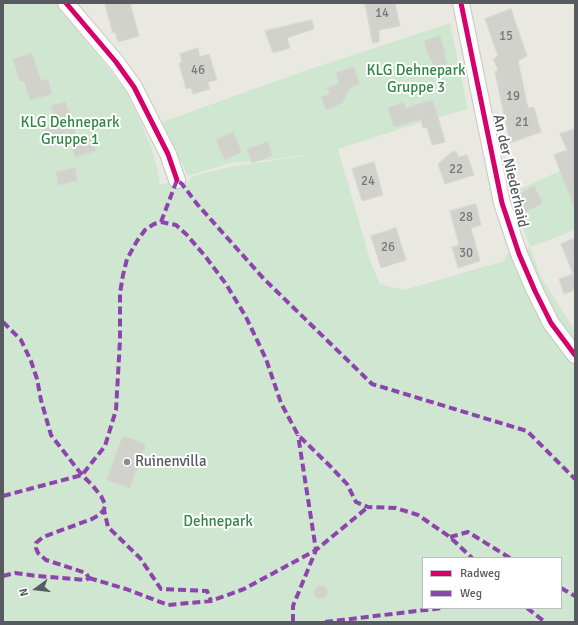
<!DOCTYPE html>
<style>
body{margin:0}
#map{position:relative;width:578px;height:625px;overflow:hidden;background:#e9e9e2;font-family:Signika,sans-serif}
canvas{display:block}
.frame{position:absolute;inset:0;border:4px solid #585a61;pointer-events:none}
.legend{position:absolute;left:422px;top:557px;width:140px;height:52px;box-sizing:border-box;background:#fff;border:1px solid #bcbdc0;margin:0;padding:5px 7px;list-style:none;font-size:12px;color:#585a61}
.legend li{display:flex;align-items:center;gap:8px;height:20px}
.legend b{width:20px;border:1px solid #bcbdc0}
.north{position:absolute;left:16px;top:569px;width:40px;height:40px;-webkit-text-stroke:3px #fff;paint-order:stroke;rotate:255deg;font-size:11px;font-weight:700;line-height:16px;text-align:center;color:#585a61}
.north::after{content:'';display:block;margin:auto;width:14px;height:18px;background:#585a61;clip-path:polygon(50% 0,100% 100%,50% 72%,0 100%)}
</style>
<div id="map">
<canvas width="578" height="625"></canvas>
<div class="frame"></div>
<ul class="legend">
<li><b style="height:5px;background:#d6006c"></b>Radweg</li>
<li><b style="height:5px;background:#8e44ad"></b>Weg</li>
</ul>
<div class="north">N</div>
</div>
<script>
const c = document.querySelector('canvas').getContext('2d');
c.lineJoin = 'round';
function fillPath(path, color) { c.fillStyle = color; c.fill(path, 'evenodd'); }
function strokePath(path, color, width, dash) { c.strokeStyle = color; c.lineWidth = width; c.lineCap = dash ? 'butt' : 'round'; c.setLineDash(dash || []); c.stroke(path); }
function drawText(font, color, halo, rows, align = 'center') {
  c.font = font + ' Signika,sans-serif'; c.lineWidth = 4; c.setLineDash([]); c.textBaseline = 'middle'; c.strokeStyle = halo; c.fillStyle = color; for (const [text, x, y, turn = 0] of rows) {
    c.save(); c.translate(x, y); c.rotate((+turn || 0) * Math.PI / 180); c.textAlign = isNaN(turn) ? turn : align; if (halo) c.strokeText(text, 0, 0); c.fillText(text, 0, 0); c.restore();
  }
}
fillPath(new Path2D(`
 M3,3H57L125,90L141,122L152,150L158,172L160,184L188,181L193,176L235,166L304,156L302,155L271,160L230,163L188,176L162,122L304,71L450,23L468,109L422,122L338,149L371,263L380,284L404,290L504,261L508,253L530,247L520,220L513,192L575,164V230L530,247L540,275L575,331V622H3ZM423,558H561V608H423Z`), '#cfe7d1');
const building = new Path2D(`
 M105,3H130L139,36L118,42L115,32L113,33Z
 M365,3H395L400,26L379,30V42L373,43Z
 M511,9L527,56L518,61L528,108L534,107L541,132L510,143L495,72L498,70L493,59L498,56L485,19Z
 M312,20L314,29L287,38L290,48L273,53L265,31Z
 M440,36L446,54L444,55L447,63L434,67L431,59H430L424,41Z
 M198,48L200,57L209,54L217,80L208,82L210,89L193,94L191,88L186,89L179,63L182,62L180,54Z
 M32,53L41,81L48,79L52,94L30,100L24,81L20,82L13,59Z
 M354,67L359,84L351,87L342,103L326,110L321,97L330,94L327,88L339,83L336,73Z
 M433,100L434,107L435,106L445,142L432,145L427,127L423,128L421,119L394,127L388,108L404,102L406,108Z
 M66,102L70,120H72L77,139L49,147L43,127L55,123L51,106Z
 M575,129V206L574,207L554,155L567,150L560,134Z
 M233,132L242,152L225,160L216,140Z
 M92,138L96,151L75,157L71,144Z
 M268,142L272,156L252,163L247,149Z
 M456,151L458,157L467,155L474,175L445,184L438,164L449,154Z
 M374,162L383,195L362,201L352,169Z
 M75,168L77,181L58,185L56,172Z
 M534,186L543,203L524,213L516,196Z
 M476,204L481,225L471,228L480,261L458,268L452,247L459,245L450,211Z
 M396,228L406,260L381,268L371,236Z
 M575,238V290L564,294L559,279L573,274L561,244Z
 M123,436L146,444L130,488L107,480Z
 M318,586H323L327,589L328,594L325,598L319,599L315,596L314,593L315,590Z`);
fillPath(building, '#d2d2cd');
strokePath(building, '#d8d8d2', 1);
const minor = new Path2D(`
 M66,3L116,62L134,87L168,154L177,180
 M461,3L502,203L519,254L535,291L551,323L575,355`);
strokePath(minor, '#c7c7c6', 18);
strokePath(minor, '#fcfcfb', 16);
strokePath(new Path2D(`
 M161,222L177,180L182,184L197,204L264,279L372,384L527,431L575,479
 M3,322L21,340L31,361L37,379L41,400L51,435L82,475L92,485L101,496L105,504L104,510L108,527L140,558L161,589L207,591L211,601
 M3,496L82,475L105,446L116,410L120,340V293L123,275L127,259L137,241L145,230L154,224L161,222L176,225L186,234L205,256L226,284L246,317L266,359L281,403L298,435L331,467L347,484L356,502L368,507L396,508L418,515L450,537L472,558
 M450,537L468,532L510,558
 M3,576L15,573L37,576L86,580L89,578L86,573L46,560L38,553L36,548V543L43,537L92,519L99,515L104,510
 M89,578L126,589L168,605L211,601L244,589L316,550L368,507
 M561,588L575,596
 M527,608L545,622
 M293,622V606L316,550L298,435
 M325,622L442,608`), '#8e44ad', 4, [8, 4]);
strokePath(new Path2D(`
 M66,3L116,62L134,87L168,154L177,180
 M461,3L502,203L519,254L535,291L551,323L575,355`), '#d6006c', 5);
for (const [x, y, r, color] of [
 [127,462,4,"#8b8c8e"]
]) { const dot = new Path2D(); dot.arc(x, y, r, 0, 2 * Math.PI); c.fillStyle = color; c.fill(dot); strokePath(dot, '#fff', 1.5); }
drawText('13px', '#77787c', null, [
 ["14",382,14],
 ["15",506,37],
 ["46",198,71],
 ["19",513,97],
 ["21",522,123],
 ["22",456,170],
 ["24",368,182],
 ["28",466,218],
 ["26",388,248],
 ["30",466,254]
]);
drawText('15px', '#328647', '#fff', [
 ["KLG Dehnepark",416,71],
 ["Gruppe 3",416,88],
 ["KLG Dehnepark",70,123],
 ["Gruppe 1",70,140],
 ["Dehnepark",218,522]
]);
drawText('15px', '#585a61', '#fff', [
 ["An der Niederhaid",510,171,77]
]);
drawText('15px', '#585a61', '#fff', [
 ["Ruinenvilla",135,462]
], 'left');
</script>
